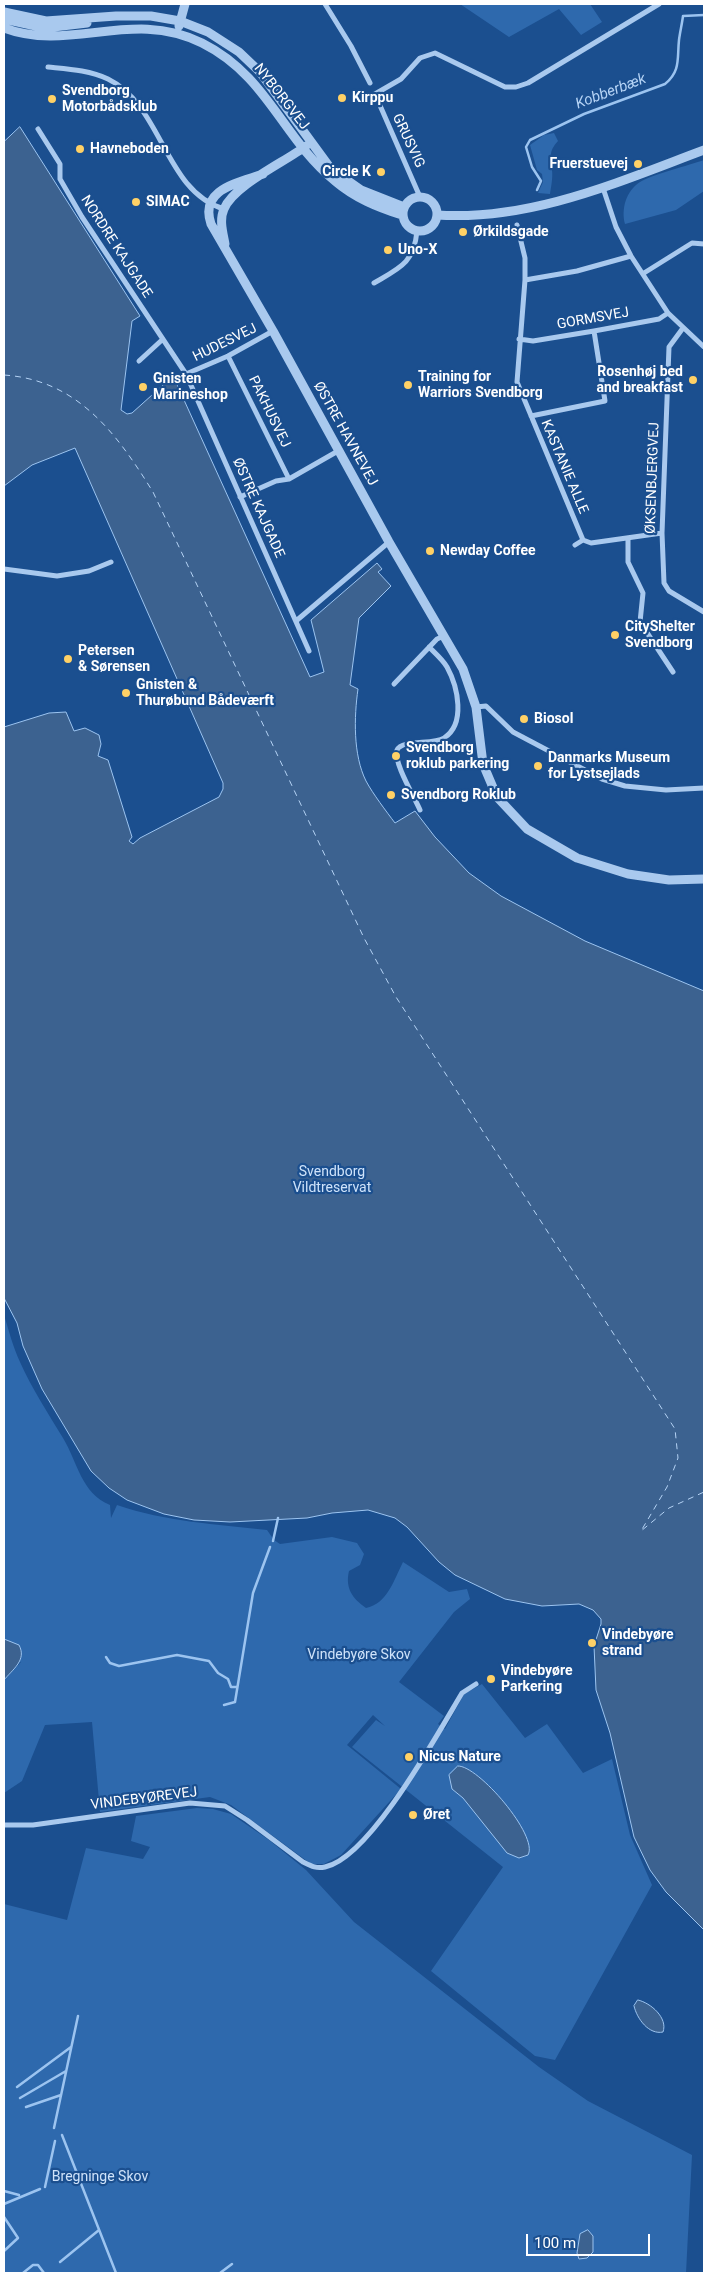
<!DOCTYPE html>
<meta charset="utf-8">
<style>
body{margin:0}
#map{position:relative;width:708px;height:2277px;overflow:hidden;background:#1b4f8f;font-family:Roboto,sans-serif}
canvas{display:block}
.frame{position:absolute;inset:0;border:5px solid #fff;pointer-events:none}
.scale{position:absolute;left:526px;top:2234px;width:124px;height:22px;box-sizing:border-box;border:2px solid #fff;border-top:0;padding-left:6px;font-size:15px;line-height:18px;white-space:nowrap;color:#fff;-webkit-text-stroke:4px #1b4f8f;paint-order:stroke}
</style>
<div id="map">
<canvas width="708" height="2277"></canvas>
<div class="frame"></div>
<div class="scale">100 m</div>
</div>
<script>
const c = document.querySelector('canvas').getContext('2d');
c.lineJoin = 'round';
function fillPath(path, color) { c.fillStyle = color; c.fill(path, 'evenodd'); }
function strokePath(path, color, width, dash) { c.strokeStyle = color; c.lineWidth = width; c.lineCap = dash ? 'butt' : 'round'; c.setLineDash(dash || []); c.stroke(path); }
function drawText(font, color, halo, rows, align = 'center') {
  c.font = font + ' Roboto,sans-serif'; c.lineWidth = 4.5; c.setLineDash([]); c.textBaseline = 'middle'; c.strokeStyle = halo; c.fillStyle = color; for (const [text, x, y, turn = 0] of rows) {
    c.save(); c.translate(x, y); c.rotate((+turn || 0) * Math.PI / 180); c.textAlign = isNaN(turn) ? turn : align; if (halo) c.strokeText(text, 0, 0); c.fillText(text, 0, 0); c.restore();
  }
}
fillPath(new Path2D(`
 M460,4H590L602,22L581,35L559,9L509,37Z
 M554,133L558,141C548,152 551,157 552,170C553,178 551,187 550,194L538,193L543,182L542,174L537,170L530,145L544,135Z
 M704,160V191L676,210L625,224C621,209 626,191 640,182C651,175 690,165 704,160Z
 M4,1315C9,1331 13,1347 20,1362C32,1389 48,1413 63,1438C78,1463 81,1493 110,1505L111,1518L117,1505C166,1522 216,1524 267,1530L274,1540L280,1544L332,1537L357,1543L364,1554L360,1565L349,1571C345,1588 352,1598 366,1608C387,1604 394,1580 403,1562L449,1592L467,1589L470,1599L454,1612L399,1682L444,1716L438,1724L445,1729L464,1694L482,1684L525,1738L547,1724L583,1773L612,1759L630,1835L652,1885L555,2060L535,2056L431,1971L503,1867L352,1747L376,1720L385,1726L373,1715L347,1745L401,1789L341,1855L324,1864H311L231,1805L210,1797L100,1812L92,1722L45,1725L22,1781L4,1793V1680L21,1662L4,1665Z
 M197,1808L213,1809L231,1814L269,1840L306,1870L354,1922L539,2067L588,2101L692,2155L686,2273H4V1904L67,1920L86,1848L143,1859L150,1847L131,1841L136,1816Z`), '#2e69ad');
const water = new Path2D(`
 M20,127L140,316L132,321L121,410L127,414L132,413L172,377L174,378L310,677L324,672L311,620L377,563L382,569L378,572L391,586L359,618L350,685L358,689C354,717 353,755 366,781C373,794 386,811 395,823L415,811L435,837L469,873L501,896L585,941L704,991V1930L666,1892L650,1870L634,1837L610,1733L596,1690L594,1646L601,1624V1619L593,1610L579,1604L542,1606L505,1599L455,1575L439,1562L407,1527L395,1518L368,1510L332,1513L307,1518L230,1522L194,1520L164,1514L127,1500L109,1488L91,1471L42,1389L23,1346L17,1323L4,1298V727L49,713L66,712L74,731L85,728L99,735L101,744L98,756L108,760L132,837L129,841L133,844L140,838L219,797L223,789V783L75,448L32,465L4,486V142Z
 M4,1639L19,1645C27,1660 13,1669 4,1680Z
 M458,1766C478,1765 539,1836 528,1855L519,1858L507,1853L463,1798L452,1789L449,1775Z
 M638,2000C651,2003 668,2018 663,2032C649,2035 637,2019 634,2006Z
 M588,2230L593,2236V2252L587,2258L579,2259L577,2253L580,2234Z`);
fillPath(water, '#3c6290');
strokePath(water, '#9cc4f0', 1);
strokePath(new Path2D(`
 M537,190L541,181L532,167L526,147L530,140L584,114L665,84C681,71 677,58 679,40C680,32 682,24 683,16L704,15
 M273,1541L278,1518
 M106,1657L110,1663L119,1666L177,1655L209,1661L218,1673L228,1679L231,1687H236
 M224,1705L235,1702L253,1593L270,1547
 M17,2087L71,2047
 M20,2098L66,2071
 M26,2107L61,2095
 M54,2128L78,2016
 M62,2135L116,2273
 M45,2187L55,2141
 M4,2191L19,2195
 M4,2204L40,2189
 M4,2217L18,2238L4,2251
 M60,2262L99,2230
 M23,2273L33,2265H38L44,2273
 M220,2273L232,2264`), '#9cc4f0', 2.5);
strokePath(new Path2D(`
 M4,375C78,380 117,434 153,492L364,938L396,997L675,1429L678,1458L667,1487L641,1531L669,1508L704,1492`), '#b5d3f5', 1, [6, 5]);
strokePath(new Path2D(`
 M325,4L351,46L370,83
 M48,67C68,69 89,70 108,79C163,106 164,191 224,209
 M38,129L60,164V179L82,217L186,374L309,651
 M603,188L616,227L631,256L668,313L704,347
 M420,197L375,94L401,79L420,58L435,53L505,87H516L528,83L659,4
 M517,225L525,258V280L517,382L583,540
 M644,273L692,243L704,244
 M525,280L577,271L631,256
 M374,283C400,268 414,263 417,231
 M683,328L669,347L662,533L664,583L669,591L704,612
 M519,339L533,341L594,331L659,319L668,313
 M228,356L289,479
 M139,361L163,339
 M186,374L228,356L273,331
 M531,416L605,401L594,331
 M240,497L276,481L289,479L338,451
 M628,539V562L643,593L640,622L673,672
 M575,545L583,540L591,543L662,533
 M4,569L57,576L89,571L111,562
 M296,621L389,542
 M394,684L437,639L444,636
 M476,707L486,706L513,732L602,779L625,786L666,790L704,788
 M420,810C415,798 393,762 397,750C402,739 433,745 444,738C466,724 458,687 447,667C443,660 435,653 429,647
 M4,1825H33L190,1803L225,1806L247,1820L303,1862C311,1866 316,1869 325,1867C370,1858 438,1733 462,1693L476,1684`), '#a9c9ee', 5);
strokePath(new Path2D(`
 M4,12L46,21L116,16H151L180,21L208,32L239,52L260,72L331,169L361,190L404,207
 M4,19L45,28L87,23
 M179,26L185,4
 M4,28C71,53 132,8 202,43C268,76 282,138 335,181C355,198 377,207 402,215
 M263,174C238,183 199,189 211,224L273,331L389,542L463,669L476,707L483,764L497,797L527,829L577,858L628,874L669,880L704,879
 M403 214a17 17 0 1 1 34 0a17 17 0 1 1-34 0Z
 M437,215C531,221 618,182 704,150
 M225,244C223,233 219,220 224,209C234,185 285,162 306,146`), '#a9c9ee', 9);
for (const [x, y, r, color] of [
 [342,98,5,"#ffd166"],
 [52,99,5,"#ffd166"],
 [80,149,5,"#ffd166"],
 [638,164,5,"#ffd166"],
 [381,172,5,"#ffd166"],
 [136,202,5,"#ffd166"],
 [463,232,5,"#ffd166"],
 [388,250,5,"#ffd166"],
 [693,380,5,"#ffd166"],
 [408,385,5,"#ffd166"],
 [143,387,5,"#ffd166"],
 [430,551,5,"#ffd166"],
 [615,635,5,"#ffd166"],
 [68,659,5,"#ffd166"],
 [126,693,5,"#ffd166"],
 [524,719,5,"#ffd166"],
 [396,756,5,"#ffd166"],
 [538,766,5,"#ffd166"],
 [391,795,5,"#ffd166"],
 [592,1643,5,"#ffd166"],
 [491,1679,5,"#ffd166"],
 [409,1757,5,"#ffd166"],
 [413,1815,5,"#ffd166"]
]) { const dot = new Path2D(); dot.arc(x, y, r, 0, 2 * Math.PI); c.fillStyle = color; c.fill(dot); strokePath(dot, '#1b4f8f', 2); }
drawText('bold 14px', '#fff', '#1b4f8f', [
 ["Svendborg",62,91],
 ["Motorbådsklub",62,107],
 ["Kirppu",352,98],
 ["Havneboden",90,149],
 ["Fruerstuevej",628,164,"right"],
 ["Circle K",371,172,"right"],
 ["SIMAC",146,202],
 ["Ørkildsgade",473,232],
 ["Uno-X",398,250],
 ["Rosenhøj bed",683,372,"right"],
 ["and breakfast",683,388,"right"],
 ["Training for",418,377],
 ["Warriors Svendborg",418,393],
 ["Gnisten",153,379],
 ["Marineshop",153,395],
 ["Newday Coffee",440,551],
 ["CityShelter",625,627],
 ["Svendborg",625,643],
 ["Petersen",78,651],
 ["& Sørensen",78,667],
 ["Gnisten &",136,685],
 ["Thurøbund Bådeværft",136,701],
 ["Biosol",534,719],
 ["Svendborg",406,748],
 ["roklub parkering",406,764],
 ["Danmarks Museum",548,758],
 ["for Lystsejlads",548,774],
 ["Svendborg Roklub",401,795],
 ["Vindebyøre",602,1635],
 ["strand",602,1651],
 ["Vindebyøre",501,1671],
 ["Parkering",501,1687],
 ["Nicus Nature",419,1757],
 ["Øret",423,1815]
], 'left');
drawText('14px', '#fff', '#1b4f8f', [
 ["NYBORGVEJ",281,97,52],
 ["GRUSVIG",408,141,65],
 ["NORDRE KAJGADE",116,247,57],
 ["GORMSVEJ",593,319,-10],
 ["HUDESVEJ",225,343,-26],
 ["PAKHUSVEJ",269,412,64],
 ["ØSTRE HAVNEVEJ",345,434,61],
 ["KASTANIE ALLE",564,467,67],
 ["ØKSENBJERGVEJ",653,478,-88],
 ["ØSTRE KAJGADE",258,508,66],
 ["VINDEBYØREVEJ",144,1799,-7]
]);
drawText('14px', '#cfe3fa', '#1b4f8f', [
 ["Svendborg",332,1172],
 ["Vildtreservat",332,1188],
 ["Vindebyøre Skov",359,1655],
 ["Bregninge Skov",100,2177]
]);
drawText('italic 15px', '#b5d3f5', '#1b4f8f', [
 ["Kobberbæk",611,92,-21]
]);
</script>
